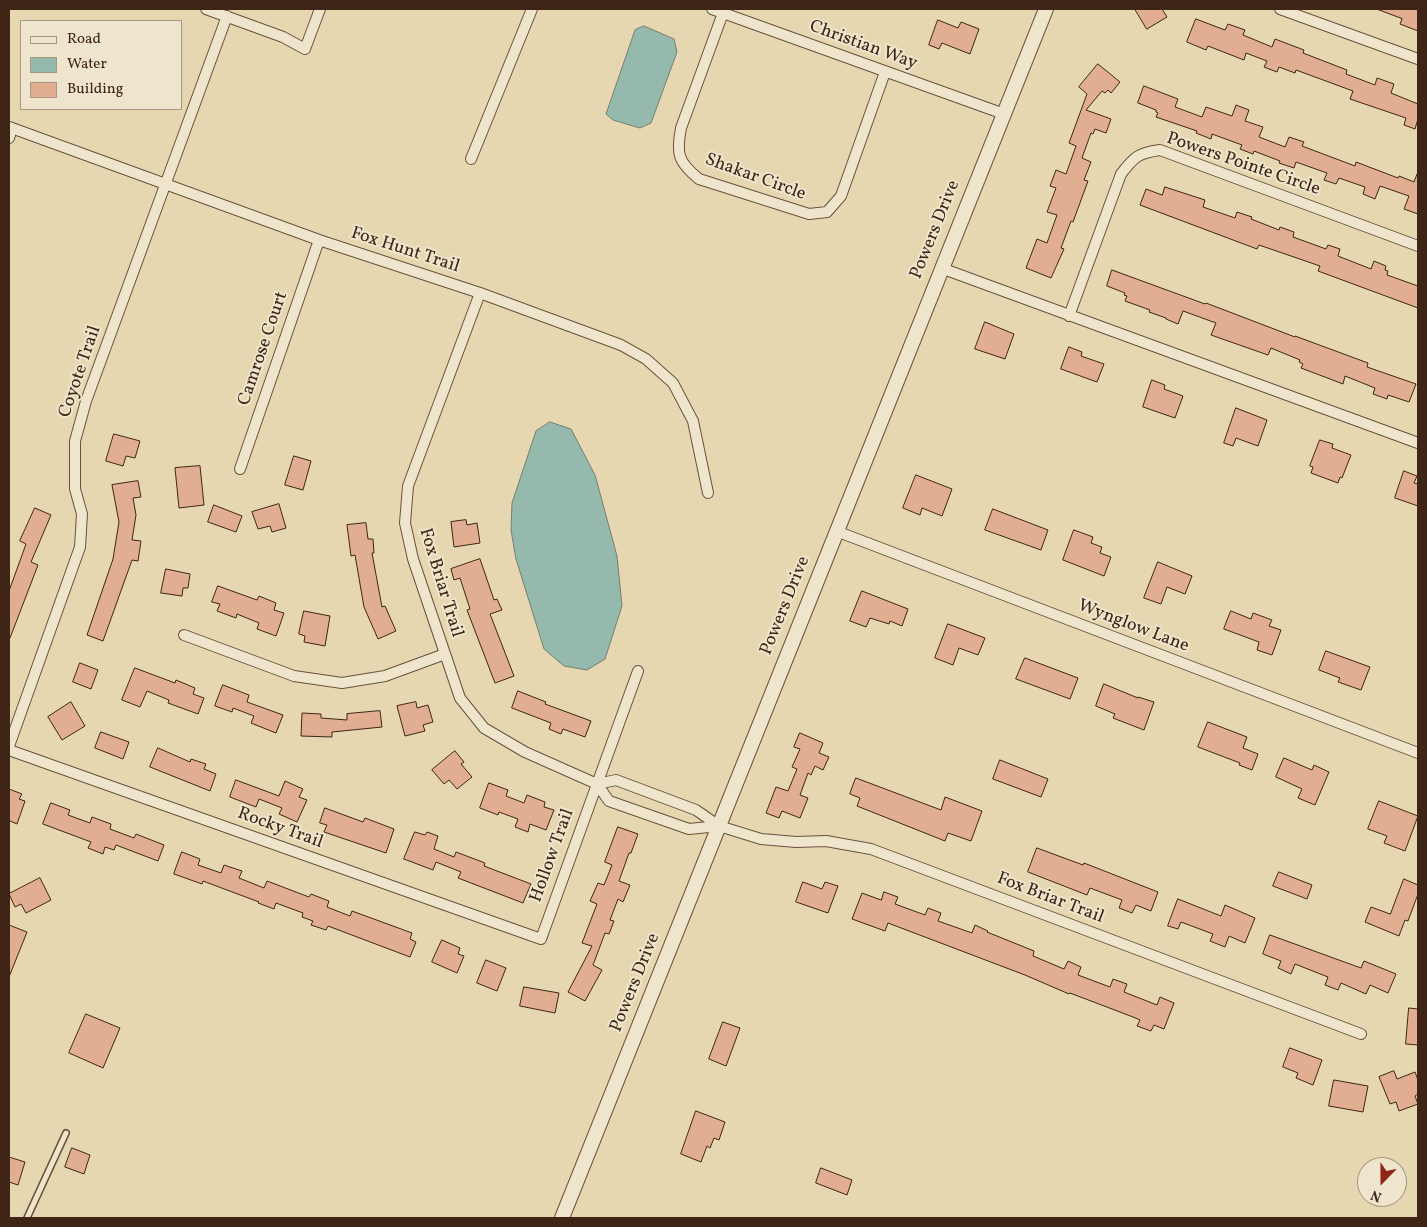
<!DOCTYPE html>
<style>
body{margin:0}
#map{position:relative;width:1427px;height:1227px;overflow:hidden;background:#e6d7b0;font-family:Vollkorn,serif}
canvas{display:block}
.frame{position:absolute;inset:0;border:10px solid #3e2515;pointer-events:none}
.legend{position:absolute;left:20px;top:20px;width:162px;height:90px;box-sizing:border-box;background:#efe5cc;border:1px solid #a89883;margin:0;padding:6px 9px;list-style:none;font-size:15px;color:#3e2515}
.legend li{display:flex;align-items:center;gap:10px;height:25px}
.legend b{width:25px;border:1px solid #a89883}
.north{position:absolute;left:1357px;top:1157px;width:50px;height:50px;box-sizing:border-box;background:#efe5cc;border:1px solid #a89883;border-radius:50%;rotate:202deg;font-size:14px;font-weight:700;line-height:20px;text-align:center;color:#3e2515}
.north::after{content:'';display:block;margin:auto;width:18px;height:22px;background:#8f2418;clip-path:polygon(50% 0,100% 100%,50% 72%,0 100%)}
</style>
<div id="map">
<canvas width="1427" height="1227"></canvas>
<div class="frame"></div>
<ul class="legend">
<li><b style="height:6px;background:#efe5cc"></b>Road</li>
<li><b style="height:14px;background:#96b9ae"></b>Water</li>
<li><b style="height:14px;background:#e2ae92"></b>Building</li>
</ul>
<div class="north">N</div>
</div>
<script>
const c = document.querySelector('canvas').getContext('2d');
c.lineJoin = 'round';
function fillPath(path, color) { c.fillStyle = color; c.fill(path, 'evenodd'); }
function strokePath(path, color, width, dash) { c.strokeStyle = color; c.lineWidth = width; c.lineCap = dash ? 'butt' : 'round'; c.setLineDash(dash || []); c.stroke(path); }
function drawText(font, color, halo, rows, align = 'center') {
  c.font = font + ' Vollkorn,serif'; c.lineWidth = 4; c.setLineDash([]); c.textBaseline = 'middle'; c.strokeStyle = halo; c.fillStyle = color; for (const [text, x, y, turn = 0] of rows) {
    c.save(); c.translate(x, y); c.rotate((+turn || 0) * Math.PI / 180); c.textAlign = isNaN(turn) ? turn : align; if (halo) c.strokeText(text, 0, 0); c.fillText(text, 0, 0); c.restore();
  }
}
const water = new Path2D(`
 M644,26L674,39L677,52L651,123L640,128L613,120L606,114L635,30Z
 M550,422L571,429L595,475L617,556L622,606L605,659L587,670L564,666L544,649L516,559L511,530L512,503L536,431Z`);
fillPath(water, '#96b9ae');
strokePath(water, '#737e71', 1);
const building = new Path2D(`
 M1135,9H1162L1167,17L1147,29Z
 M1377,9H1418V31L1400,24L1402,19Z
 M1196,19L1225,30L1228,24L1245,30L1243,35L1272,47L1275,39L1304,50L1303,53L1347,70L1346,74L1375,85L1377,78L1394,84L1391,93L1418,104V119L1415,129L1404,125L1406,118L1350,99L1353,91L1296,70L1295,73L1279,67L1277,72L1264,67L1267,61L1246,53L1244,60L1208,46L1206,50L1187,42Z
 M938,20L958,28L961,22L979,29L970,54L942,43L939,49L929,45Z
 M1098,64L1120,82L1111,93L1108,90L1105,93L1102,91L1086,110L1111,119L1106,133L1095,129L1093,134L1091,133L1082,158L1091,162L1084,180L1088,181L1073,222L1071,221L1061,248L1064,249L1051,278L1026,268L1037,239L1047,243L1057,215L1047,212L1056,188L1050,186L1056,170L1066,174L1076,146L1069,143L1087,94L1079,87Z
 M1144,86L1178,99L1175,107L1202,117L1206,107L1232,116L1236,105L1249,110L1245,121L1263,127L1259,137L1285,147L1289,137L1304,142L1302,146L1355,166L1356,162L1398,178L1399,176L1414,182L1417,174H1418V214L1404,209L1409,196L1380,186L1375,199L1363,194L1365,187L1339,178L1336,184L1324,180L1327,173L1296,162L1294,168L1279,163L1280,161L1254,151L1253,154L1240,149L1242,145L1212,134L1211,139L1196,133L1197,131L1156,117L1158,113L1156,112V110L1138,103Z
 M1165,187L1205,200L1203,207L1235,218L1237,212L1252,217L1251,219L1279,230L1280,227L1294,232L1293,237L1326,249L1328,245L1340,249L1338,256L1371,269L1374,261L1386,266L1385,270L1388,271L1387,275L1418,286V308L1318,271L1320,266L1259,245L1257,249L1140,205L1146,189L1162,195Z
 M1112,270L1205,304L1206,303L1295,337V336L1368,363L1367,367L1416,384L1409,402L1388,395L1387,399L1373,394L1375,388L1345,376L1343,384L1330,379L1301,368L1303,364L1299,362L1300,360L1271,348L1268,355L1211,335L1216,323L1183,311L1178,324L1166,319V318L1149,312L1150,310L1125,301L1127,296L1124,295L1125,293L1107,286Z
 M985,322L1014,334L1005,359L975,349Z
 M1069,347L1082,352L1081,356L1104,364L1097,382L1061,369Z
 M1152,380L1165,385L1164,389L1183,396L1175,418L1143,407Z
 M1236,408L1267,420L1258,446L1236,438L1233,446L1224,443Z
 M114,434L140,441L135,458L126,456L123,466L106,461Z
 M1320,440L1333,444L1332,448L1351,455L1342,478L1340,477L1338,483L1311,473L1313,467L1310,466Z
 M294,456L311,461L303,490L285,485Z
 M200,466L204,505L179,508L175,468Z
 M1404,471L1417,476L1414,483L1418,484V506L1395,498Z
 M916,475L952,489L942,516L922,508L920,515L903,508Z
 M138,481L141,497L133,498L136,515L132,540L141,541L138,561L132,560L103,641L87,635L113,559L119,522L112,485Z
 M279,504L286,528L272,532L270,526L258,529L252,512Z
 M214,505L242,516L236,532L208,522Z
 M35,508L51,515L31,562L38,565L10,638H9V591L26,544L20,541Z
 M993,509L1048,530L1041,550L985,530Z
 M466,520L467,525L477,523L480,543L454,547L451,522Z
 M366,523L368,539H373L374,553H372L382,607L385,606L396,631L378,639L364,607L355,555L351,556L347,525Z
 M1074,530L1093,537L1091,543L1102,547L1100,553L1111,557L1104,576L1063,560Z
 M480,559L494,600L497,599L502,610L490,614L514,676L495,683L467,610L470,609L460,578L454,580L451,569Z
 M1158,562L1192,576L1185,594L1167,587L1161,604L1144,598Z
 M166,569L190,574L188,588H183L182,596L161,593Z
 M218,586L257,600L259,596L276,603L274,610L284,613L276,636L257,629L259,623L237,614L236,618L217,611L220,604L212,602Z
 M862,591L908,609L902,626L890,621L889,624L870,618L866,627L850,621Z
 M304,611L330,616L325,646L304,642L305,636L299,634Z
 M1231,611L1251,619L1253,613L1272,620L1269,626L1281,630L1272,655L1257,650L1259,642L1224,629Z
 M948,624L985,638L978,655L959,648L953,665L935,658Z
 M1326,651L1370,667L1361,690L1338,682L1340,678L1319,670Z
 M1025,658L1078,678L1070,699L1016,679Z
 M80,663L98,670L91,689L73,682Z
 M135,668L175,683L176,680L195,688L193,694L204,698L198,714L168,703L169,700L147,691L140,707L122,700Z
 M1104,684L1138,698V697L1154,702L1144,730L1113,718L1115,714L1096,706Z
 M223,685L249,695L247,702L283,715L276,733L251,723L254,716L233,708L232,712L215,706Z
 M518,691L546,702L545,704L591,721L585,737L563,729L561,734L549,729L551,723L512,708Z
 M71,702L85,726L62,740L48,717Z
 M416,702L417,708L428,705L433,722L423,725L425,731L405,736L397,706Z
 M380,711L382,727L332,732V737L301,736L302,713L321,714V718L347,720V714Z
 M1208,722L1247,737L1243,748L1258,754L1252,770L1239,765L1240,763L1198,747Z
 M101,732L129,742L123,759L95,748Z
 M800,733L823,743L819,753L829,757L823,770L815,766L811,775L808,773L800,795L808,798L800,818L782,811L779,818L766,813L776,787L788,791L797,769L792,767L800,749L794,747Z
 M158,748L190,762L191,759L206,764L204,769L216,774L210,791L150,767Z
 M455,751L464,762L461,764L472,777L457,789L449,780L444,784L432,770Z
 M1284,758L1312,770L1314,765L1329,772L1315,805L1298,798L1302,789L1276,777Z
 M1000,760L1048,779L1041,797L993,779Z
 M856,778L941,810L945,797L982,811L971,841L948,833L945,841L857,806L860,798L850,794Z
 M236,780L279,796L285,781L303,789L299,797L307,800L297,822L279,814L282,808L259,799L256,807L230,797Z
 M489,783L508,790L506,796L524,803L527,795L545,802L544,807L554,810L546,830L530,824L528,832L515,827L518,819L499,812L498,815L480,808Z
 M9,789L22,794L19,799L25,801L17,824L10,821L9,824Z
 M1379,801L1418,816L1405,851L1384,843L1387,836L1368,829Z
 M51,803L70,810L68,815L90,823L92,817L111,824L110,829L134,838L136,834L164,845L158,861L116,845L114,850L105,847L103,854L88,848L91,842L43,824Z
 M325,808L363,822L365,818L394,829L386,853L324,832L327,825L320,823Z
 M618,827L638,834L631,853H629L619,881L630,885L623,902L618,899L610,920L614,921L609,934L605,933L593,965L602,970L585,1001L568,992L592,946L582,943L597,904L590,901L598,883L604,885L612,865L605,862Z
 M415,832L425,835L427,832L438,836L434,849L454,857L456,852L485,863L484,866L531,884L523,903L458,878L461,872L436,862L433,870L404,859Z
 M1037,848L1083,865L1084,863L1158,892L1151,911L1136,905L1132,913L1119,908L1122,900L1090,888L1087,895L1028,872Z
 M182,852L200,859L198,865L221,873L224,865L242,871L239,878L264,888L267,881L309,897L311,894L329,901L327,907L350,916L352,911L412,933L410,939L416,942L410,957L328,926L326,930L311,925L313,921L302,917L303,913L276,903L274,909L258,903L259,902L203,881L202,884L174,874Z
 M1279,872L1312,885L1307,899L1273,886Z
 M40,878L51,900L26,913L21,904L15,907L9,894Z
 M1404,879L1418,885V894L1408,921L1405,920L1399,936L1365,922L1371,907L1390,914Z
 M803,882L822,889L825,882L838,886L828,913L796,902Z
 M884,892L898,897L895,904L925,915L928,908L941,913L938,921L972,933L975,925L988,931L987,932L1034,951L1033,956L1064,969L1068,961L1081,967L1078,975L1110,987L1113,979L1127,984L1124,992L1157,1005L1160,997L1174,1003L1164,1029L1154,1025L1151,1031L1137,1026L1140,1020L1133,1017L1070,993L1069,994L1025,975L888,923L885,931L852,919L862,893L881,900Z
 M1178,899L1221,916L1225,905L1255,918L1245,943L1229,936L1225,947L1210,941L1213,934L1181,922L1178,929L1168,926Z
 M9,925L27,932L9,977Z
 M1270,935L1361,968L1364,961L1396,974L1388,993L1370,985L1366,994L1341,983L1338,990L1325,985L1328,977L1295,964L1291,974L1278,968L1281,961L1263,954Z
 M442,940L460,948L458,954L464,956L457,973L432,962Z
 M486,960L506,968L497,991L477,983Z
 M524,987L559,993L555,1013L520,1006Z
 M1409,1008L1418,1009V1045L1406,1044Z
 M86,1014L120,1028L103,1068L69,1053Z
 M723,1022L740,1028L726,1066L709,1059Z
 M1290,1048L1322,1060L1313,1085L1296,1078L1298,1073L1283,1067Z
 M1394,1071L1397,1079L1415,1072L1418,1080V1094L1415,1096L1418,1104L1399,1111L1396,1102L1390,1104L1379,1077Z
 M1334,1080L1368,1086L1363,1112L1329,1106Z
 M696,1111L725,1122L719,1140L714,1138L710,1148L707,1146L701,1162L681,1154Z
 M72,1148L90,1155L84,1174L65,1167Z
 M9,1157L25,1162L18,1185L9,1182Z
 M821,1168L852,1180L847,1195L816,1183Z`);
fillPath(building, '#e2ae92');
strokePath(building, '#3e2515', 1);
const service = new Path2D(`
 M27,1218L66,1133`);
const minor = new Path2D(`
 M206,9L283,37L305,49L320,9
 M712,9L1004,114
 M1280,9L1418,59
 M723,13L681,128C676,154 678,162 699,179L809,214L827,212L841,196L885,72
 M9,127L319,240L480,293L621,345L646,359L673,383L693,421L708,493
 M9,138L12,128
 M471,159L532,9
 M941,268L1418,443
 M480,293L408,486L405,523L413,559L460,698L484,728L525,752L597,784L609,801L689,829L719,826
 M1069,316L1121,174C1134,157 1138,153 1160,150L1418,246
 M240,469L319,240
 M836,531L1418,753
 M184,635L294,676L342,683L385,676L445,654
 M9,746L80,547L82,514L75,489V441L86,401L227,16
 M9,750L541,939L638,671
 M597,784L616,780L696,810L719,826L761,839L796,842L826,841L871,849L1361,1034`);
const tertiary = new Path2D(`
 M562,1218L1046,9`);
strokePath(service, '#68523c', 8);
strokePath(minor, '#68523c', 12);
strokePath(tertiary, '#68523c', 16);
strokePath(service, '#efe5cc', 5);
strokePath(minor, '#efe5cc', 10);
strokePath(tertiary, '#efe5cc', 14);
drawText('18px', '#3e2515', '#efe5cc', [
 ["Christian Way",863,46,20],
 ["Powers Pointe Circle",1243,165,19],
 ["Shakar Circle",755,178,20],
 ["Powers Drive",936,230,-68],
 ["Fox Hunt Trail",405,251,18],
 ["Camrose Court",264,349,-71],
 ["Coyote Trail",81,372,-71],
 ["Fox Briar Trail",440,583,73],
 ["Powers Drive",786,606,-68],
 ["Wynglow Lane",1133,627,21],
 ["Rocky Trail",280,829,20],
 ["Hollow Trail",553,856,-70],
 ["Fox Briar Trail",1050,899,21],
 ["Powers Drive",636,983,-68]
]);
</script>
